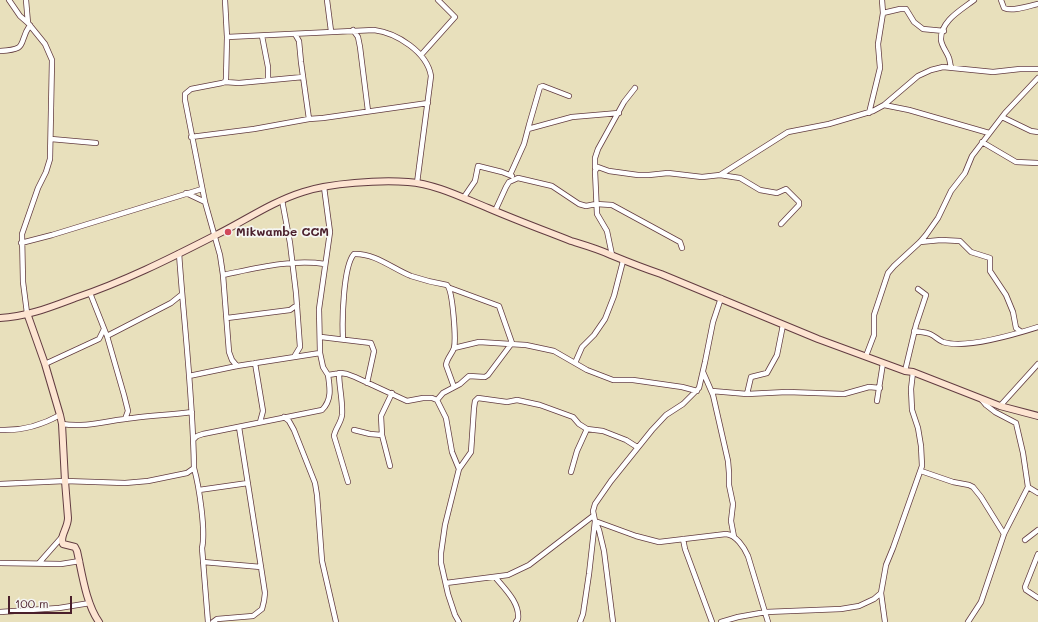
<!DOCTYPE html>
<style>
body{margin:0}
#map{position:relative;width:1038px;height:622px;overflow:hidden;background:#e8e0bc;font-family:Mali,sans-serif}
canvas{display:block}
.scale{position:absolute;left:8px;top:596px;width:64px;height:18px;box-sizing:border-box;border:2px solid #4a1f2b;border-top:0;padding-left:5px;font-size:12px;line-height:14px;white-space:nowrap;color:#4a1f2b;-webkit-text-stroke:3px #f6f6f2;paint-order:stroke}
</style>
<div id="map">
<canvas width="1038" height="622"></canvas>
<div class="scale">100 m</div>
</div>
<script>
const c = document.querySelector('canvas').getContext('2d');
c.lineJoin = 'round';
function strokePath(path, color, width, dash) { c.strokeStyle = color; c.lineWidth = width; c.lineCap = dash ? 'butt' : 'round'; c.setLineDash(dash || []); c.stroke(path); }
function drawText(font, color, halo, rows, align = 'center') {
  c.font = font + ' Mali,sans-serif'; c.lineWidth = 3.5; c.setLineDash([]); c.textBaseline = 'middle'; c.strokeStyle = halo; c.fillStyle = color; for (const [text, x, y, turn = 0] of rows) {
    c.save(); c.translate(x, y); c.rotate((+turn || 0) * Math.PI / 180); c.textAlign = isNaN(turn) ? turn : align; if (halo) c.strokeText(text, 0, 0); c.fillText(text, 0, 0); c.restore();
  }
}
const street = new Path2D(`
 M9,0L20,16L28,23
 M26,0L28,23L45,44L52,60L50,159L46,172L38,188L22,234L23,282L27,313
 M225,0L227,37L226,79L225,82L222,83L191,89L185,94V100L205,202L220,255L223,275L229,352L232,360L237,366
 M327,0L331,31
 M1001,0L1004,8C1013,12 1028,6 1038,4
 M883,13L900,9H906L914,22L923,29L944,31
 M353,30L358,37L360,47L368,111
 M295,34L299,41L301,62L309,119
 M262,36L268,67V80
 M227,37L374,30C397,33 427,52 431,76L417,183
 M0,51C30,49 17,44 30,25
 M421,55L455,17L438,0
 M951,67C950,64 950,61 949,58C947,52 942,47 941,40C940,21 961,10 974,0
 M225,82L239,83L303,77
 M884,105L909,110L989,133
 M869,113L880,68L878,44L883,13L882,0
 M1002,117L1031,131L1038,132
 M528,129L572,117L619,113
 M191,137L254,129L309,119L323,118L428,103
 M51,139L96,143
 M982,142L1016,162L1038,163
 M595,168V158L598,149L624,102L635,88
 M510,175L524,144L529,125L540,87L543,86L569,96
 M720,175L740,178L760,190L777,193L786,189L799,202V205L781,224
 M324,187L330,232L319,309L320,353L323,367L328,375L341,373L347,374L355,377L407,401L423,398H432L437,400L446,418L452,452L459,469L445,525L441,553V563L448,594L455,615L459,622
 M186,193L205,202
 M464,197L475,181L478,166L502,172L512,176
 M282,200L290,243L296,293L300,347L294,357
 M495,211L506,187L509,182L518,178L552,186L579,204L586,206L596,204L612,205L680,242L682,248
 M920,242L941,240L960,241L971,252L990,258V271L1006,295L1013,312L1016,328L1020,331
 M21,243L52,235L202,189
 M612,255L607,231L597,214L595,171L598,167L609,171L638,175H649L668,173L702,177L720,175L788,132L829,124L873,111L884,105L918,76L931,70L943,67L993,72L1020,69H1038
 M223,275C257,268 291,259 325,264
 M90,293L107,336L124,395L128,411L125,419
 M227,318L290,310L297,305
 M914,331C919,332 925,332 930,334C935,336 938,340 943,342C965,349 1016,334 1038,327
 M107,336L171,303L181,295
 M321,337L371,343L374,351L367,383
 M343,339C342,321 343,266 354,254C375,253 393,269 411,276C423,280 435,283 447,285C453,291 456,339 454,348C452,354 447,358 446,365L454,387
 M454,348L479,342L526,345L554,351L587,370L613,380H633L682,387L697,391
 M866,356L874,335V315L888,273L894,266L920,242L926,235L938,218L951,191L965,173L972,156L1005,113L1038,78
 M255,363L263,411L260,422
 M575,363L582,347L594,335L605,319L614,296L623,261
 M45,364L99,339L104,329
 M905,371L916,325L926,295L918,289
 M703,372L713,395L728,461L729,473V485L733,504L731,521L734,537
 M339,373C339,387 343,401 342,415C341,423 335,429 334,436L348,482
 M189,376L237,366L320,353
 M712,391L747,394L787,392L844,394L869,387L880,388
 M747,394L751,377L767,373L777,355L783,325
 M437,400L443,393L460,384L469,376L485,377L488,375L512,343L499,306L450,288
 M877,401L883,363
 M1000,406L1038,364
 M284,417L289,421L294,430L315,483L317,495L322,561L336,622
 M62,424C86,428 110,420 133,418C153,415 172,415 192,412
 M0,430C21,431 42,425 60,415
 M354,430L370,434L382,435
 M194,439L197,436L203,434L322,410C332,400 330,388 328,375
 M390,466L382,435L381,416L392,393
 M194,468C199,486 206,531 202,548L208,622
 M459,469L471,452L474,408L475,401L478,398L507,402L517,400L540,405L573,417L579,424L587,429L603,431L626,440L637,447
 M921,471L953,482L969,485L973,487L981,497L1004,534
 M571,472L577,451L587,429
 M0,484L65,481L125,483L148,481L187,473L194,468C193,396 184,325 179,253
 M1028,487L1038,493
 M199,490L248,483
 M595,521L636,536L659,542L726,534C736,535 744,547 748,556L768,622
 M595,521L599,530L604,551L613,622
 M683,539L685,549L712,622
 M1025,540L1038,530
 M1038,554L1025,587L1026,590L1038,598
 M203,562L261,567
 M0,563L61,564L80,561
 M39,563L61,538
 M495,577C505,589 520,603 518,619L516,622
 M446,583L508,575L529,565L593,516
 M881,593L885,622
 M0,612L59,608L90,603
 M213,622L217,619L253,616L262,609L264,601L265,593L261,567L239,427
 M580,622L583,614L589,574L595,521L593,511L595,504L611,481L652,430L666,415L683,404L699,388L705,362L713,322L721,298
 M721,622L738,617L766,612L841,609L859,606L874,599L881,593L886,565L893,548L922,466L921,446L918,428L912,410L911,389L913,372
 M968,622L981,602L1004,534L1028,487L1023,453L1016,423L995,412L986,405L981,399`);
const secondary = new Path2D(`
 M27,313L45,364L60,415L62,424L65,481L68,518C68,528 59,537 63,544L75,547L77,551C82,573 86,604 99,622
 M0,318C26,317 51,307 75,298C123,282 169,259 214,236C243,222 271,202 303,192C330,183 379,180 408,182C436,184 463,198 488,208C516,220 543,230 571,241C584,245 598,249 611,255C628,262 643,268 661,274L818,339L905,371L913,372L1000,406L1038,416`);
strokePath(street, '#623c41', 6);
strokePath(secondary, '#623c41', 8);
strokePath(street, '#fff', 4.5);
strokePath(secondary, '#fde4d1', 6);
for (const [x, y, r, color] of [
 [228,232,4,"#d1495b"]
]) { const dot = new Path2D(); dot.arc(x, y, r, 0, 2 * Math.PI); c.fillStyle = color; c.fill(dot); strokePath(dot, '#f6f6f2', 1.5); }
drawText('bold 12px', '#4a1f2b', '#f6f6f2', [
 ["Mikwambe CCM",236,232]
], 'left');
</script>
